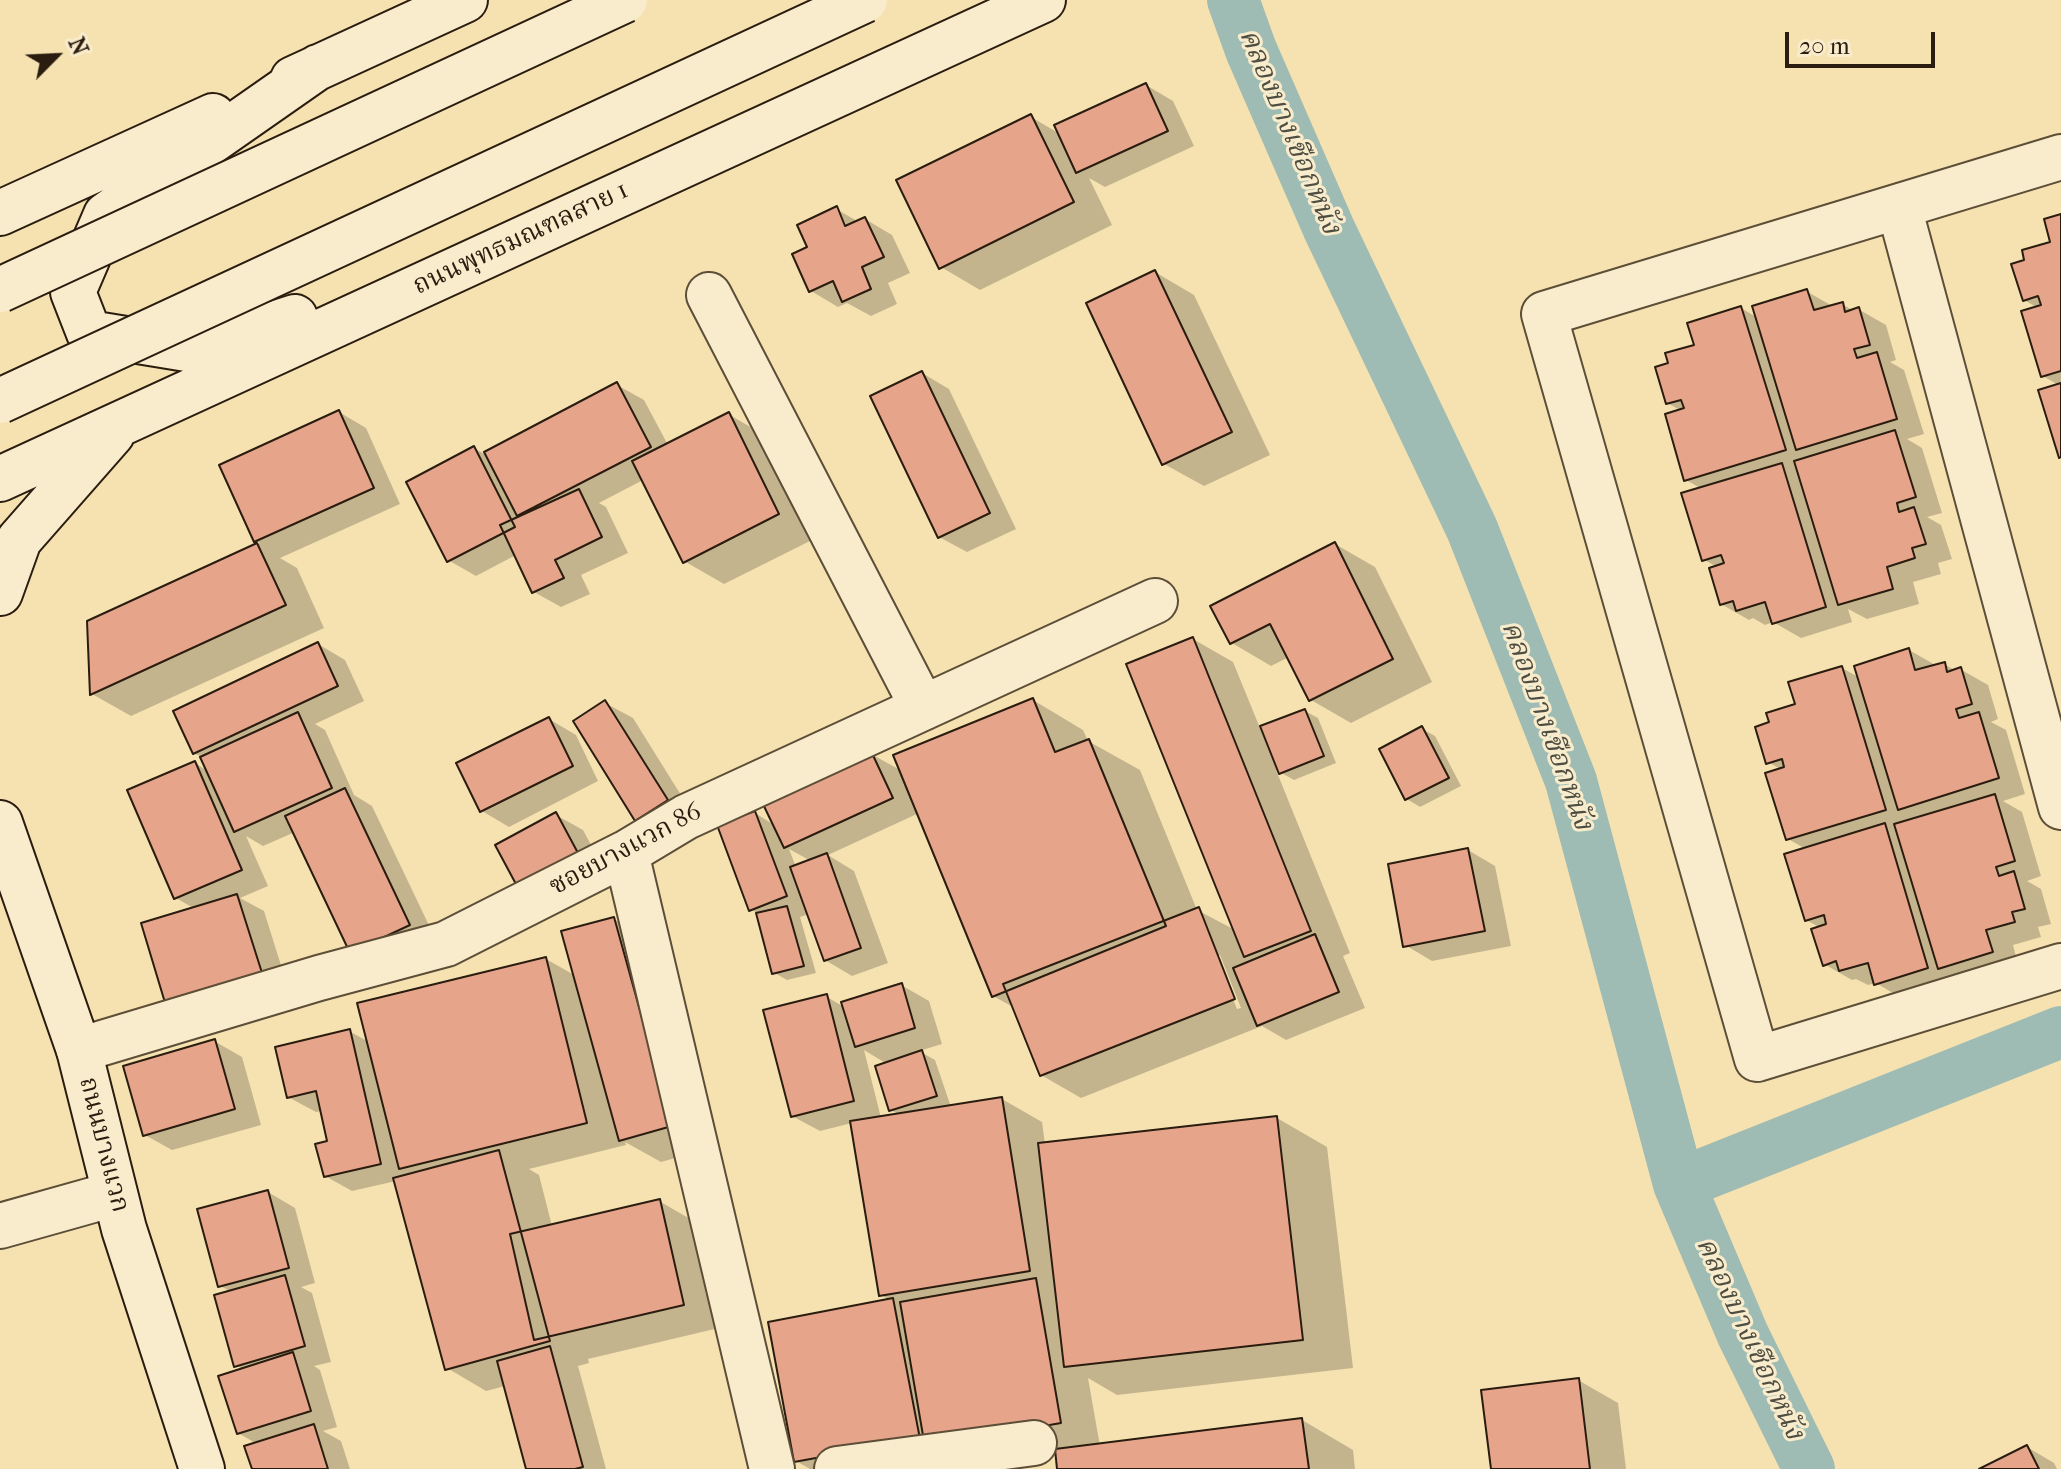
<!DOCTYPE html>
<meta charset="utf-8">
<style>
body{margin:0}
#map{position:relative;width:2061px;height:1469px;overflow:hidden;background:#f6e2b1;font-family:"IM FELL French Canon",serif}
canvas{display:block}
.north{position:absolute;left:16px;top:16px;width:80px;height:80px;-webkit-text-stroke:6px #f9eccc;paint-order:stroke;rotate:66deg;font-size:22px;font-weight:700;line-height:32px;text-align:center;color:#2a1d10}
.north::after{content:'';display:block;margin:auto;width:28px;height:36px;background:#2a1d10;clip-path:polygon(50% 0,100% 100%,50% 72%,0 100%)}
.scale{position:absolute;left:1785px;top:32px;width:150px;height:36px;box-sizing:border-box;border:4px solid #2a1d10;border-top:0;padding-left:10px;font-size:24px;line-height:28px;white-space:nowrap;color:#2a1d10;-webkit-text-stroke:6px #f9eccc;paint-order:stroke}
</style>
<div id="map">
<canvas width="2061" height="1469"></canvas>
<div class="north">N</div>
<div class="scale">20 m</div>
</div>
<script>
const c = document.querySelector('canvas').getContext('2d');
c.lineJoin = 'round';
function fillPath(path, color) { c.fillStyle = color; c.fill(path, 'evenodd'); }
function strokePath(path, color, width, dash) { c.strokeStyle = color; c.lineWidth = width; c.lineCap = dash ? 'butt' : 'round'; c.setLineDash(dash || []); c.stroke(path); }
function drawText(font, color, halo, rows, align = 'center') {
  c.font = font + ' "IM FELL French Canon","Noto Serif Thai",serif'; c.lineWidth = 6; c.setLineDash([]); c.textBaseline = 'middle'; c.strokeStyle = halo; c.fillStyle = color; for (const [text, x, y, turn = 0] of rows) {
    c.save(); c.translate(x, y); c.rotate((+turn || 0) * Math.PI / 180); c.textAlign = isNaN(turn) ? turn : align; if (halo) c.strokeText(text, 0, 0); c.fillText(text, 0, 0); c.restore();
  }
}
fillPath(new Path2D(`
 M1146,85L1173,101L1194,146L1105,187L1089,178L1112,225L980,290L941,267L1031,117L1060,134Z
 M836,209L859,222L865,219L892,235L910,273L888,283L897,304L871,316L847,303L838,307L811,291L809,248Z
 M2061,216V457L2060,386L2043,376L2038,308L2024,300L2027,262L2052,243Z
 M1155,272L1194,295L1270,455L1204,486L1164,464Z
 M1806,291L1834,307L1842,304L1854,311L1858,309L1886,325L1896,360L1890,362L1904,370L1924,434L1907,439L1922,448L1942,513L1927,517L1941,525L1952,559L1938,563L1941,574L1913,582L1919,604L1867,619L1848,609L1852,622L1801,638L1773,622L1765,625L1753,618L1749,620L1721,604L1717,567L1703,559L1702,489L1686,480L1682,411L1667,403L1671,364L1697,346L1741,308L1758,318Z
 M922,373L949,389L1016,529L967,552L939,537Z
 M617,385L644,400L668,445L728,414L768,437L818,537L724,584L684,561L643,480L599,503L606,507L628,553L581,575L590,594L561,607L534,592L516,555L476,576L448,560L474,448L489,457Z
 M339,412L366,428L400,504L280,558L297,568L324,628L131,716L92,694L89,622L260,543L256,541Z
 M1335,544L1375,567L1432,682L1351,723L1311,700L1289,657L1271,666L1232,643Z
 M1193,639L1233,662L1260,728L1305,711L1318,718L1336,763L1294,780L1276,770L1350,953L1343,956L1365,1008L1286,1040L1262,1026L1081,1098L1041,1075L1015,1008L993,996L919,813L828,855L854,871L888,963L852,976L825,960L809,914L800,917L816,973L787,980L773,972L758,914L751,909L755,813L776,826L871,754L902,771L1033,700L1083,730L1088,741L1140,770L1197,910L1235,930ZM789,849L811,861L796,867ZM1215,955H1220L1241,1008L1237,1009Z
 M318,644L345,660L364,701L315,724L325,730L354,795L372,806L436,940L379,967L295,832L263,846L246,836L268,886L240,898L264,911L289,991L195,1020V909L176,898L195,763L209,772L203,758L194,753Z
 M1909,650L1937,666L1944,664L1956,671L1960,669L1988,685L1998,719L1991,722L2006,730L2025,794L2003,801L2022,812L2041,876L2027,881L2041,889L2051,924L2038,927L2041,937L2013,945L2019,968L1967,983L1952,974L1955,983L1903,999L1876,983L1868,985L1856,979L1852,980L1824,964L1821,928L1806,920V849L1788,839L1782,770L1768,762L1772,724L1842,668L1860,678Z
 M605,703L633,718L694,816L664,835L637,819Z
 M549,719L576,735L598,781L509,827L482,811Z
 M1422,729L1435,736L1461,786L1420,807L1407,799Z
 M556,815L583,830L604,869L497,846Z
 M1468,850L1495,866L1511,946L1432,961L1405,945Z
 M614,919L654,942L711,1148L661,1162L625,1142L626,1145L529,1169L539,1175L552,1226L659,1201L699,1224L723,1327L588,1359L589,1363L578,1366L606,1469H528L505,1386L486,1391L447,1368L396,1181L352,1191L325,1176L329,1142L322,1111L316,1112L288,1097L349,1031L369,1042L546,959L576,976Z
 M901,985L929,1001L942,1044L919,1051L935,1060L951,1107L1002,1099L1042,1122L1045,1144L1277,1118L1327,1147L1353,1368L1117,1395L1088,1378L1100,1446L1302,1420L1353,1450L1355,1469H1059L1057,1453L967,1469H810L796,1461L891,1301L881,1295L852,1123L820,1131L792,1116L827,997L844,1007ZM864,1050L887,1064L891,1110L900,1115L881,1118Z
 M214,1041L242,1057L261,1125L172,1150L145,1135Z
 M268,1192L295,1208L315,1283L301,1287L312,1293L331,1362L314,1366L320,1370L337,1427L323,1431L341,1441L350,1469H254L257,1444L238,1433L243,1370L236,1365L232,1292L220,1286Z
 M1578,1380L1618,1403L1626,1469H1493Z
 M2027,1447L2054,1463L2057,1469H1984Z`), '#0003');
strokePath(new Path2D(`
 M1233,0L1251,50L1329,229L1472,529L1571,781L1679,1184L1743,1335L1809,1469
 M1679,1184L2061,1032`), '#9ebcb3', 52);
const building = new Path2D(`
 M1146,83L1168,131L1076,173L1054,125Z
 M1031,114L1074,202L939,269L896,180Z
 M837,206L845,226L865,217L884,257L862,267L871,289L842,302L833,281L809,292L792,254L807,247L797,225Z
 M2061,214V371L2041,377L2021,311L2041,305L2038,296L2023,301L2011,264L2024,260L2022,250L2050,242L2044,219Z
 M1155,270L1232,432L1162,465L1086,303Z
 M1807,289L1814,310L1843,302L1845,312L1859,307L1870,345L1854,349L1857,358L1877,352L1897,419L1796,450L1752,306Z
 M1741,306L1786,450L1684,481L1665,414L1684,408L1681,400L1666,404L1655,367L1668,363L1665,353L1694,345L1687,323Z
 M922,371L990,513L938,538L870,396Z
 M617,382L651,447L517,516L484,452Z
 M2061,383V457L2059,458L2038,390Z
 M339,410L374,488L254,542L219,465Z
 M729,412L779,514L683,563L632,461Z
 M1895,430L1916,497L1897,503L1899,512L1914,507L1926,544L1912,548L1915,558L1887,567L1893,589L1838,605L1794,461Z
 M474,446L515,527L447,562L406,482Z
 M1782,463L1826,607L1772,624L1765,602L1736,611L1733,601L1720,605L1709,568L1724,563L1721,555L1702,561L1681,493Z
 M579,489L602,537L555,560L564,578L532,593L500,525Z
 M1335,542L1393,659L1309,701L1270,624L1230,644L1210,606Z
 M257,543L286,605L90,695L87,621Z
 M1193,637L1311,931L1244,957L1126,664Z
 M318,642L338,686L193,754L173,711Z
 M1909,648L1915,670L1945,662L1947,672L1961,667L1972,704L1956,709L1959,718L1979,712L1999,778L1898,810L1854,666Z
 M1842,666L1886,810L1786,840L1765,773L1784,767L1782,759L1766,764L1755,727L1769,722L1766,713L1795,704L1788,682Z
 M1033,698L1055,752L1089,739L1166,926L992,997L893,755Z
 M605,700L668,800L635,821L573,721Z
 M1305,709L1324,756L1279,774L1260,726Z
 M298,712L332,788L234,832L200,757Z
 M549,717L573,766L480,812L456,763Z
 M1422,726L1449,778L1405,800L1379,749Z
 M871,751L893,798L784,848L762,802Z
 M195,761L242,870L174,899L127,790Z
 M345,788L410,925L350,953L285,816Z
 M1995,794L2015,861L1996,867L1999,876L2014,871L2025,909L2012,912L2015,922L1986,930L1993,952L1938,969L1894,824Z
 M755,811L787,896L749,911L717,825Z
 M556,812L578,853L517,886L495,845Z
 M1885,823L1928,968L1874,985L1868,963L1839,971L1836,961L1823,966L1811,929L1826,924L1824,915L1805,921L1784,854Z
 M1468,848L1485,931L1403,947L1388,864Z
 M827,853L861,948L824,961L790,867Z
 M237,894L263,976L166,1006L141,923Z
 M787,906L804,966L772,974L756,913Z
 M1199,907L1235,999L1040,1076L1003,984Z
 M614,917L672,1126L619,1141L561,931Z
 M1315,934L1339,992L1257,1026L1233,968Z
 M546,957L587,1123L399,1169L357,1003Z
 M902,983L915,1028L855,1047L841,1002Z
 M827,994L854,1101L791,1117L763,1010Z
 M350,1029L381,1164L324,1177L315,1144L327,1141L316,1091L287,1098L275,1047Z
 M215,1039L235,1109L143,1136L123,1066Z
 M922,1050L937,1096L889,1111L875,1066Z
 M1002,1097L1030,1271L879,1296L850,1121Z
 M1277,1116L1303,1340L1064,1367L1038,1143Z
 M499,1150L550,1341L445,1370L393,1178Z
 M268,1190L289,1268L218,1287L197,1209Z
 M660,1199L684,1305L534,1340L510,1234Z
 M285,1275L305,1346L234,1367L214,1295Z
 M1036,1278L1061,1423L925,1447L900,1302Z
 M893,1298L920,1439L794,1462L768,1322Z
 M550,1346L583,1467L575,1469H526L497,1361Z
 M293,1352L311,1411L237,1434L218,1376Z
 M1579,1378L1590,1469H1491L1481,1390Z
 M1302,1418L1309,1469H1057L1055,1449Z
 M314,1424L328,1469H252L244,1446Z
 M2027,1445L2039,1469H1979Z`);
fillPath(building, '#e6a48a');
strokePath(building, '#2a1d10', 2);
const minor = new Path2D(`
 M2061,157L1544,314L1757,1059L2061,966
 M1899,207L2061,807
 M709,295L923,708
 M626,853L772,1469
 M79,1050L319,978L446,944L626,853L686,817L1155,601
 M0,1226L114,1194
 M837,1469L1034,1443`);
const secondary = new Path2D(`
 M293,79L465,0
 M0,213L213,116
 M295,317L193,350L89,333L73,292L106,215L318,67
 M0,479L1043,0
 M0,593L19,540L112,434
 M0,823L79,1050L124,1229L202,1469`);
strokePath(minor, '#5d4e38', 48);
strokePath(secondary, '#2a1d10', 48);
strokePath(minor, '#f9eccc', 44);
strokePath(secondary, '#f9eccc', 44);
const secondaryBridge = new Path2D(`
 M0,290L625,0
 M0,401L865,0`);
strokePath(secondaryBridge, '#2a1d10', 48, []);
strokePath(secondaryBridge, '#f9eccc', 44);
drawText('26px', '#2a1d10', '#f9eccc', [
 ["ถนนพุทธมณฑลสาย 1",521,239,-25],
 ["ซอยบางแวก 86",626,850,-28],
 ["ถนนบางแวก",103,1145,76]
]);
drawText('italic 28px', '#4d4d41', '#f9eccc', [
 ["คลองบางเชือกหนัง",1289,132,67],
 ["คลองบางเชือกหนัง",1546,726,70],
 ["คลองบางเชือกหนัง",1749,1339,65]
]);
</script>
